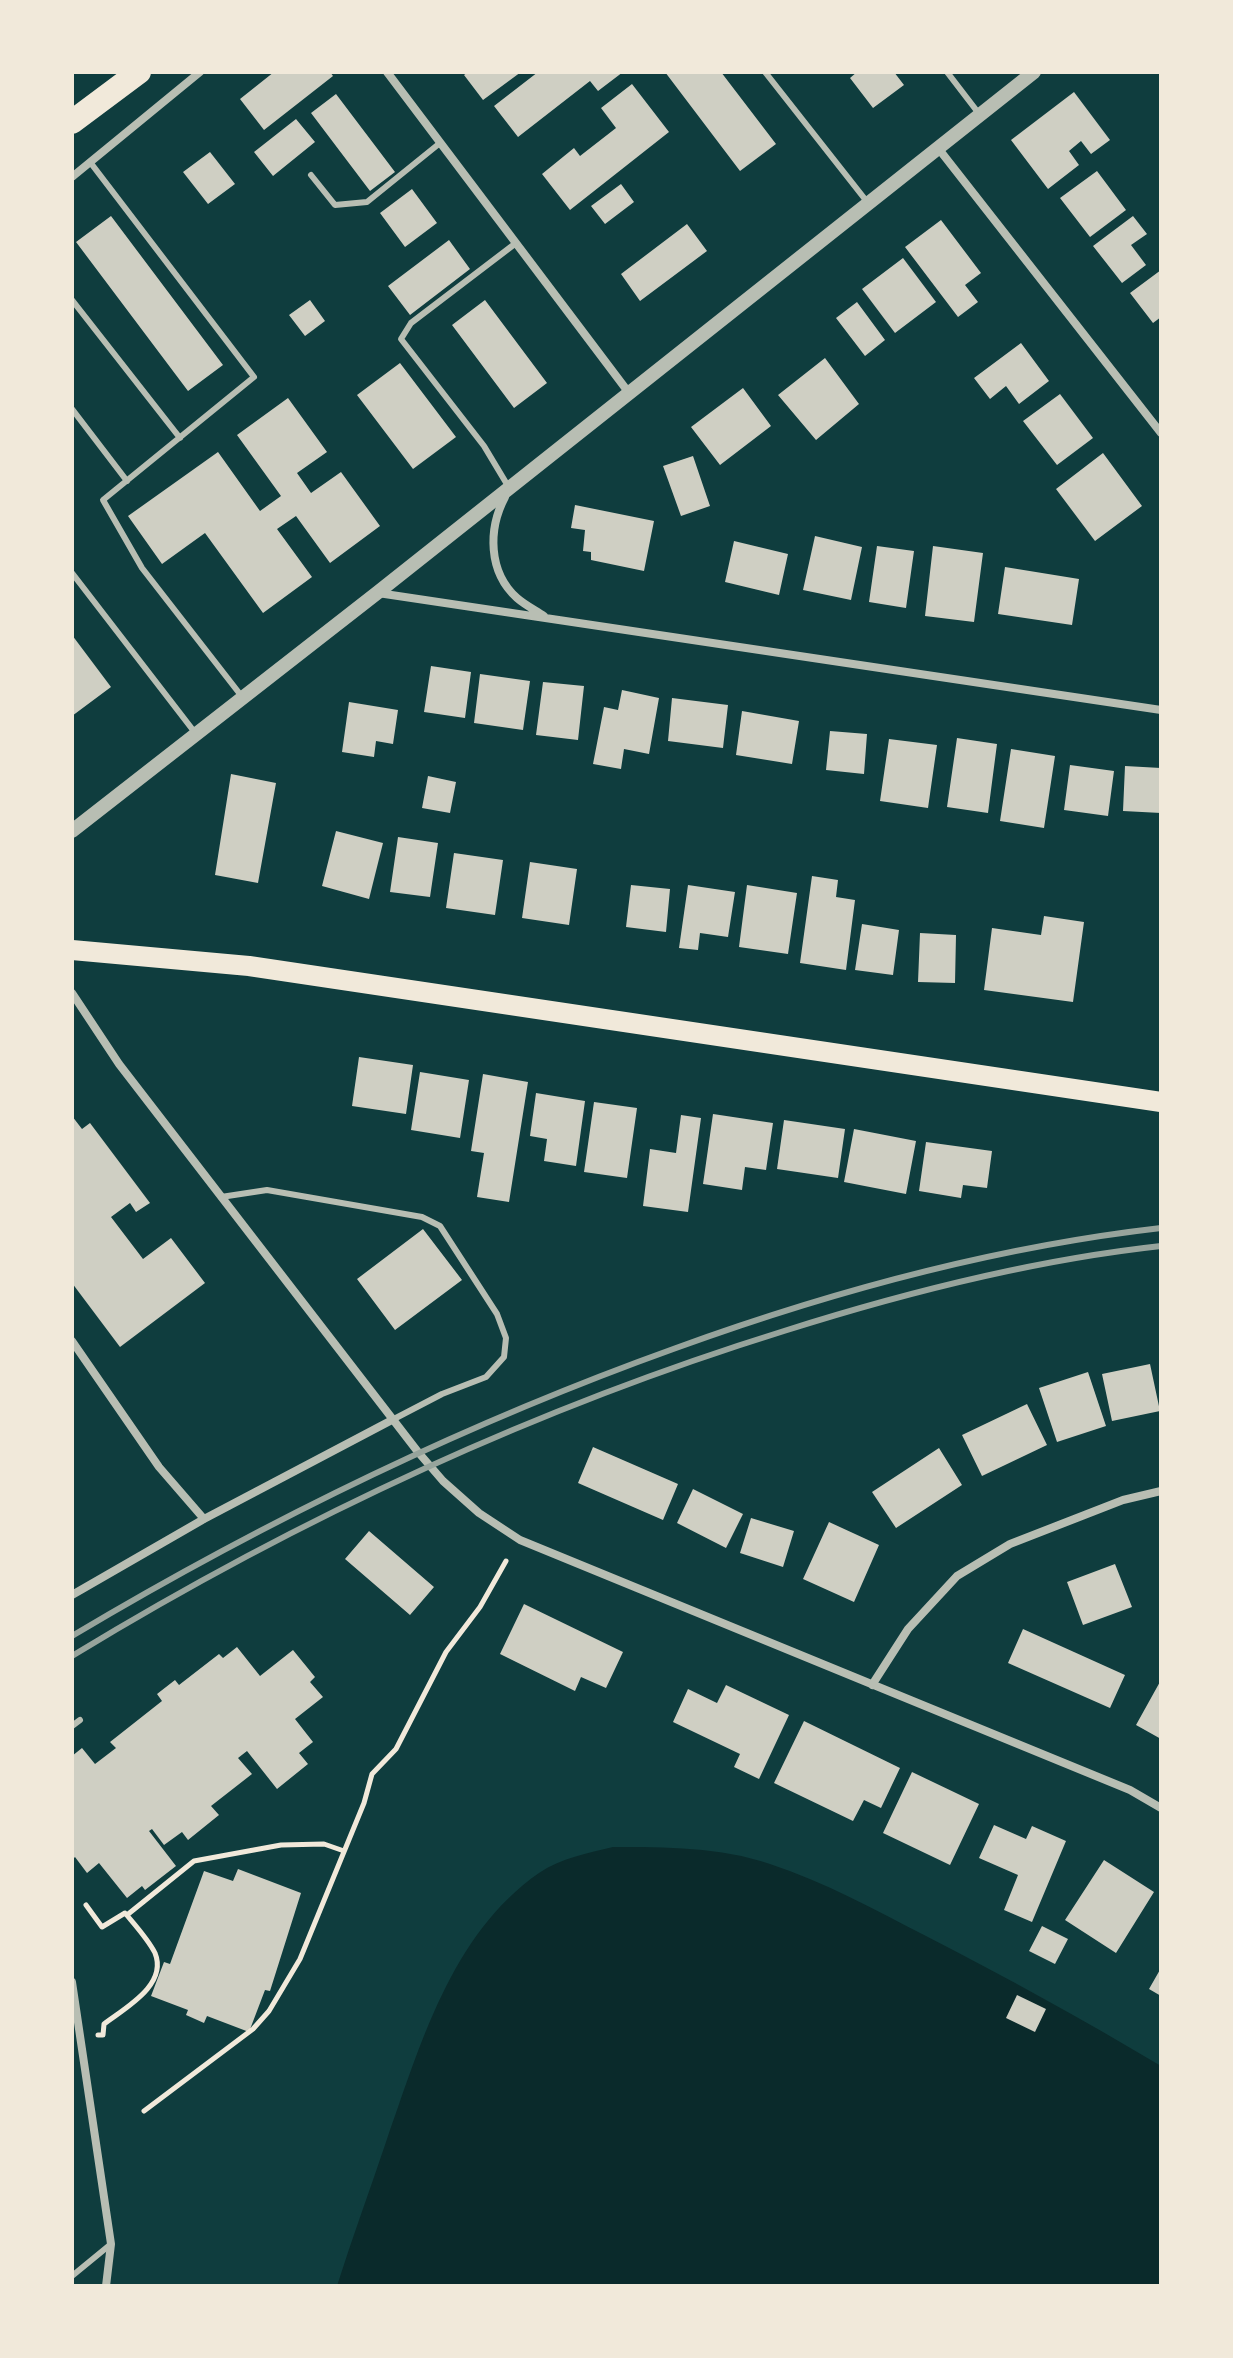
<!DOCTYPE html>
<style>
body{margin:0}
#map{position:relative;width:1233px;height:2358px;overflow:hidden;background:#0f3d3e;font-family:"Golos Text",sans-serif}
canvas{display:block}
.frame{position:absolute;inset:0;border:74px solid #f1e9da;pointer-events:none}
</style>
<div id="map">
<canvas width="1233" height="2358"></canvas>
<div class="frame"></div>
</div>
<script>
const c = document.querySelector('canvas').getContext('2d');
c.lineJoin = 'round';
function fillPath(path, color) { c.fillStyle = color; c.fill(path, 'evenodd'); }
function strokePath(path, color, width, dash) { c.strokeStyle = color; c.lineWidth = width; c.lineCap = dash ? 'butt' : 'round'; c.setLineDash(dash || []); c.stroke(path); }
fillPath(new Path2D(`
 M613,1847C666,1847 720,1847 770,1864C825,1882 875,1910 926,1936C1006,1977 1084,2020 1161,2066V2286H337C352,2238 370,2190 386,2142C420,2046 451,1934 539,1873C561,1858 588,1853 613,1847Z`), '#0a2a2b');
fillPath(new Path2D(`
 M274,72H330L333,76L264,130L240,99Z
 M468,72H521L483,100L464,75Z
 M538,72H623L598,91L590,81L518,137L494,106Z
 M665,72H721L776,144L740,171Z
 M857,72H894L904,85L873,108L850,78Z
 M632,84L669,132L570,210L542,174L574,148L580,156L616,128L601,108Z
 M1074,92L1110,140L1091,154L1081,141L1069,151L1079,165L1048,189L1011,140Z
 M336,94L395,172L370,191L311,113Z
 M296,119L315,142L273,176L254,152Z
 M210,152L235,184L208,204L183,172Z
 M1097,171L1126,210L1090,237L1060,198Z
 M621,184L634,202L605,224L591,206Z
 M412,189L437,223L405,247L380,213Z
 M111,216L223,365L188,391L76,242Z
 M1133,216L1147,234L1131,245L1146,265L1122,283L1093,246Z
 M941,220L981,273L965,285L978,302L958,317L905,247Z
 M687,224L707,251L640,301L621,274Z
 M449,240L470,269L410,315L388,286Z
 M903,258L936,302L895,333L862,289Z
 M1161,270V317L1153,323L1130,293Z
 M310,300L325,321L305,336L289,315Z
 M485,300L547,383L514,408L452,325Z
 M857,302L885,340L865,356L836,318Z
 M1021,343L1049,381L1019,404L1006,386L990,399L974,378Z
 M825,358L859,404L816,440L778,395Z
 M400,363L456,437L413,469L357,395Z
 M743,388L771,426L720,465L691,427Z
 M1060,394L1093,438L1057,465L1023,421Z
 M288,398L327,452L297,473L311,493L341,472L380,526L330,563L296,516L277,529L312,577L263,613L205,533L162,564L128,516L218,452L260,511L281,496L237,435Z
 M1103,453L1142,506L1095,541L1056,489Z
 M693,456L710,506L681,516L663,466Z
 M575,505L654,521L644,571L591,560V552L583,551L585,530L571,528Z
 M815,536L862,547L851,600L803,590Z
 M734,541L788,554L779,595L725,582Z
 M877,546L914,551L906,608L869,602Z
 M933,546L983,553L974,622L925,616Z
 M1005,567L1079,579L1072,625L998,614Z
 M72,635L111,687L72,716Z
 M431,666L471,672L465,718L424,712Z
 M480,674L530,681L523,730L474,723Z
 M543,682L584,686L578,740L536,735Z
 M622,690L659,698L649,754L624,749L621,769L593,764L604,707L618,710Z
 M672,698L728,705L723,748L668,741Z
 M349,702L398,710L393,744L376,741L374,757L342,752Z
 M742,711L799,721L792,764L736,755Z
 M830,731L867,734L864,774L826,770Z
 M957,738L997,744L988,813L947,807Z
 M889,739L937,745L928,808L880,801Z
 M1011,749L1055,756L1044,828L1000,821Z
 M1070,765L1114,771L1108,816L1064,810Z
 M1125,766L1161,768V813L1123,811Z
 M231,774L276,783L258,883L215,875Z
 M428,776L456,782L450,813L422,808Z
 M336,831L383,843L369,899L322,886Z
 M398,837L438,843L430,897L390,892Z
 M454,853L503,860L495,915L446,908Z
 M530,862L577,869L569,925L522,918Z
 M812,876L838,880L836,897L855,900L846,970L800,963Z
 M631,885L670,889L666,932L626,927Z
 M688,885L735,892L728,937L700,933L698,950L679,948Z
 M747,885L797,893L788,954L739,947Z
 M1044,916L1084,922L1073,1002L984,990L992,928L1041,935Z
 M862,924L899,930L893,975L855,970Z
 M920,933L956,935L955,983L918,982Z
 M359,1057L413,1065L406,1114L352,1106Z
 M420,1072L469,1080L460,1138L411,1130Z
 M483,1074L528,1082L509,1202L477,1197L484,1153L471,1151Z
 M536,1093L585,1101L576,1166L544,1161L547,1139L530,1136Z
 M594,1102L637,1108L627,1178L584,1172Z
 M713,1114L773,1123L766,1170L745,1167L742,1190L703,1184Z
 M681,1115L701,1118L688,1212L643,1206L650,1149L676,1153Z
 M72,1116L82,1129L90,1123L150,1203L136,1212L130,1203L111,1217L143,1259L171,1238L205,1283L120,1347L72,1283Z
 M784,1120L845,1129L838,1178L777,1169Z
 M854,1129L916,1141L906,1194L844,1182Z
 M926,1142L992,1151L987,1188L963,1185L961,1198L919,1191Z
 M423,1229L462,1280L395,1330L357,1279Z
 M1150,1364L1160,1411L1112,1421L1102,1374Z
 M1088,1372L1106,1426L1057,1442L1039,1388Z
 M1027,1404L1047,1445L982,1476L962,1435Z
 M593,1447L678,1484L663,1520L578,1483Z
 M939,1448L962,1485L896,1528L872,1492Z
 M693,1489L743,1514L726,1548L677,1523Z
 M751,1518L794,1531L783,1567L740,1553Z
 M829,1522L879,1545L854,1602L803,1579Z
 M369,1531L434,1587L410,1615L345,1559Z
 M1115,1564L1132,1607L1083,1625L1067,1582Z
 M524,1604L623,1652L606,1688L581,1677L575,1691L500,1654Z
 M1023,1629L1125,1675L1110,1708L1008,1663Z
 M237,1647L260,1676L293,1650L315,1677L310,1682L323,1697L295,1719L313,1742L299,1753L308,1764L277,1789L247,1751L238,1758L252,1774L211,1806L219,1815L188,1840L182,1832L164,1845L152,1829L149,1831L176,1866L145,1890L142,1886L127,1898L99,1863L87,1873L75,1857L72,1860V1756L82,1748L95,1764L116,1748L110,1742L162,1701L157,1694L175,1680L179,1685L219,1654L223,1658Z
 M1161,1680V1739L1136,1725Z
 M726,1685L789,1715L759,1779L734,1767L740,1754L673,1722L688,1689L717,1703Z
 M804,1721L900,1768L881,1808L864,1800L853,1821L774,1783Z
 M912,1772L979,1804L950,1865L883,1833Z
 M994,1825L1026,1839L1032,1826L1066,1841L1032,1922L1004,1910L1018,1875L979,1858Z
 M1104,1860L1154,1892L1116,1953L1065,1920Z
 M238,1869L301,1893L270,1991L265,1990L249,2032L207,2016L204,2023L186,2015L188,2010L151,1996L164,1962L170,1964L204,1871L233,1881Z
 M1042,1926L1068,1939L1055,1964L1029,1951Z
 M1161,1968V1996L1149,1989Z
 M1017,1995L1046,2009L1035,2032L1006,2018Z`), '#cfcfc3');
strokePath(new Path2D(`
 M86,1905L102,1927L125,1913C135,1925 148,1939 155,1953C168,1985 125,2008 104,2024L103,2035H98
 M127,1915L194,1861L281,1845L324,1844L344,1851
 M144,2111L253,2029L269,2011L300,1959L364,1803L372,1774L396,1749L446,1652L480,1607L506,1561`), '#f1e9da', 5);
strokePath(new Path2D(`
 M765,72L868,203
 M947,72L980,115
 M90,162L254,377L103,500L142,568L243,698
 M311,175L335,205L367,202L440,143
 M72,300L180,438
 M72,409L127,481
 M508,486L484,446L401,339L411,323L516,243
 M72,573L196,734
 M221,1197L267,1190L422,1217L440,1226L497,1314L506,1338L504,1357L486,1377L442,1394L392,1420
 M72,1726L80,1720
 M72,2276L111,2244`), '#b8beb3', 6);
strokePath(new Path2D(`
 M387,72L629,393
 M938,148L1161,433
 M72,177L200,72
 M505,497C488,529 488,572 517,598C525,605 535,610 544,616
 M378,593L1161,710
 M72,993L119,1064L418,1452L443,1481L479,1513L520,1540L1130,1790L1161,1808
 M72,1341L159,1467L204,1519
 M72,1595L204,1519L392,1420
 M872,1685L908,1629L957,1576L1010,1544L1123,1500L1161,1491
 M72,1982L111,2244L106,2286`), '#b8beb3', 8);
strokePath(new Path2D(`
 M72,831L377,593L1034,72`), '#b8beb3', 14);
strokePath(new Path2D(`
 M72,950L249,966L1161,1102`), '#f1e9da', 20);
strokePath(new Path2D(`
 M72,122L139,72`), '#f1e9da', 24);
strokePath(new Path2D(`
 M72,1636C265,1521 464,1424 676,1348C833,1291 995,1247 1161,1228
 M72,1656C297,1519 533,1409 784,1331C907,1292 1033,1260 1161,1246`), '#97a49c', 6);
</script>
